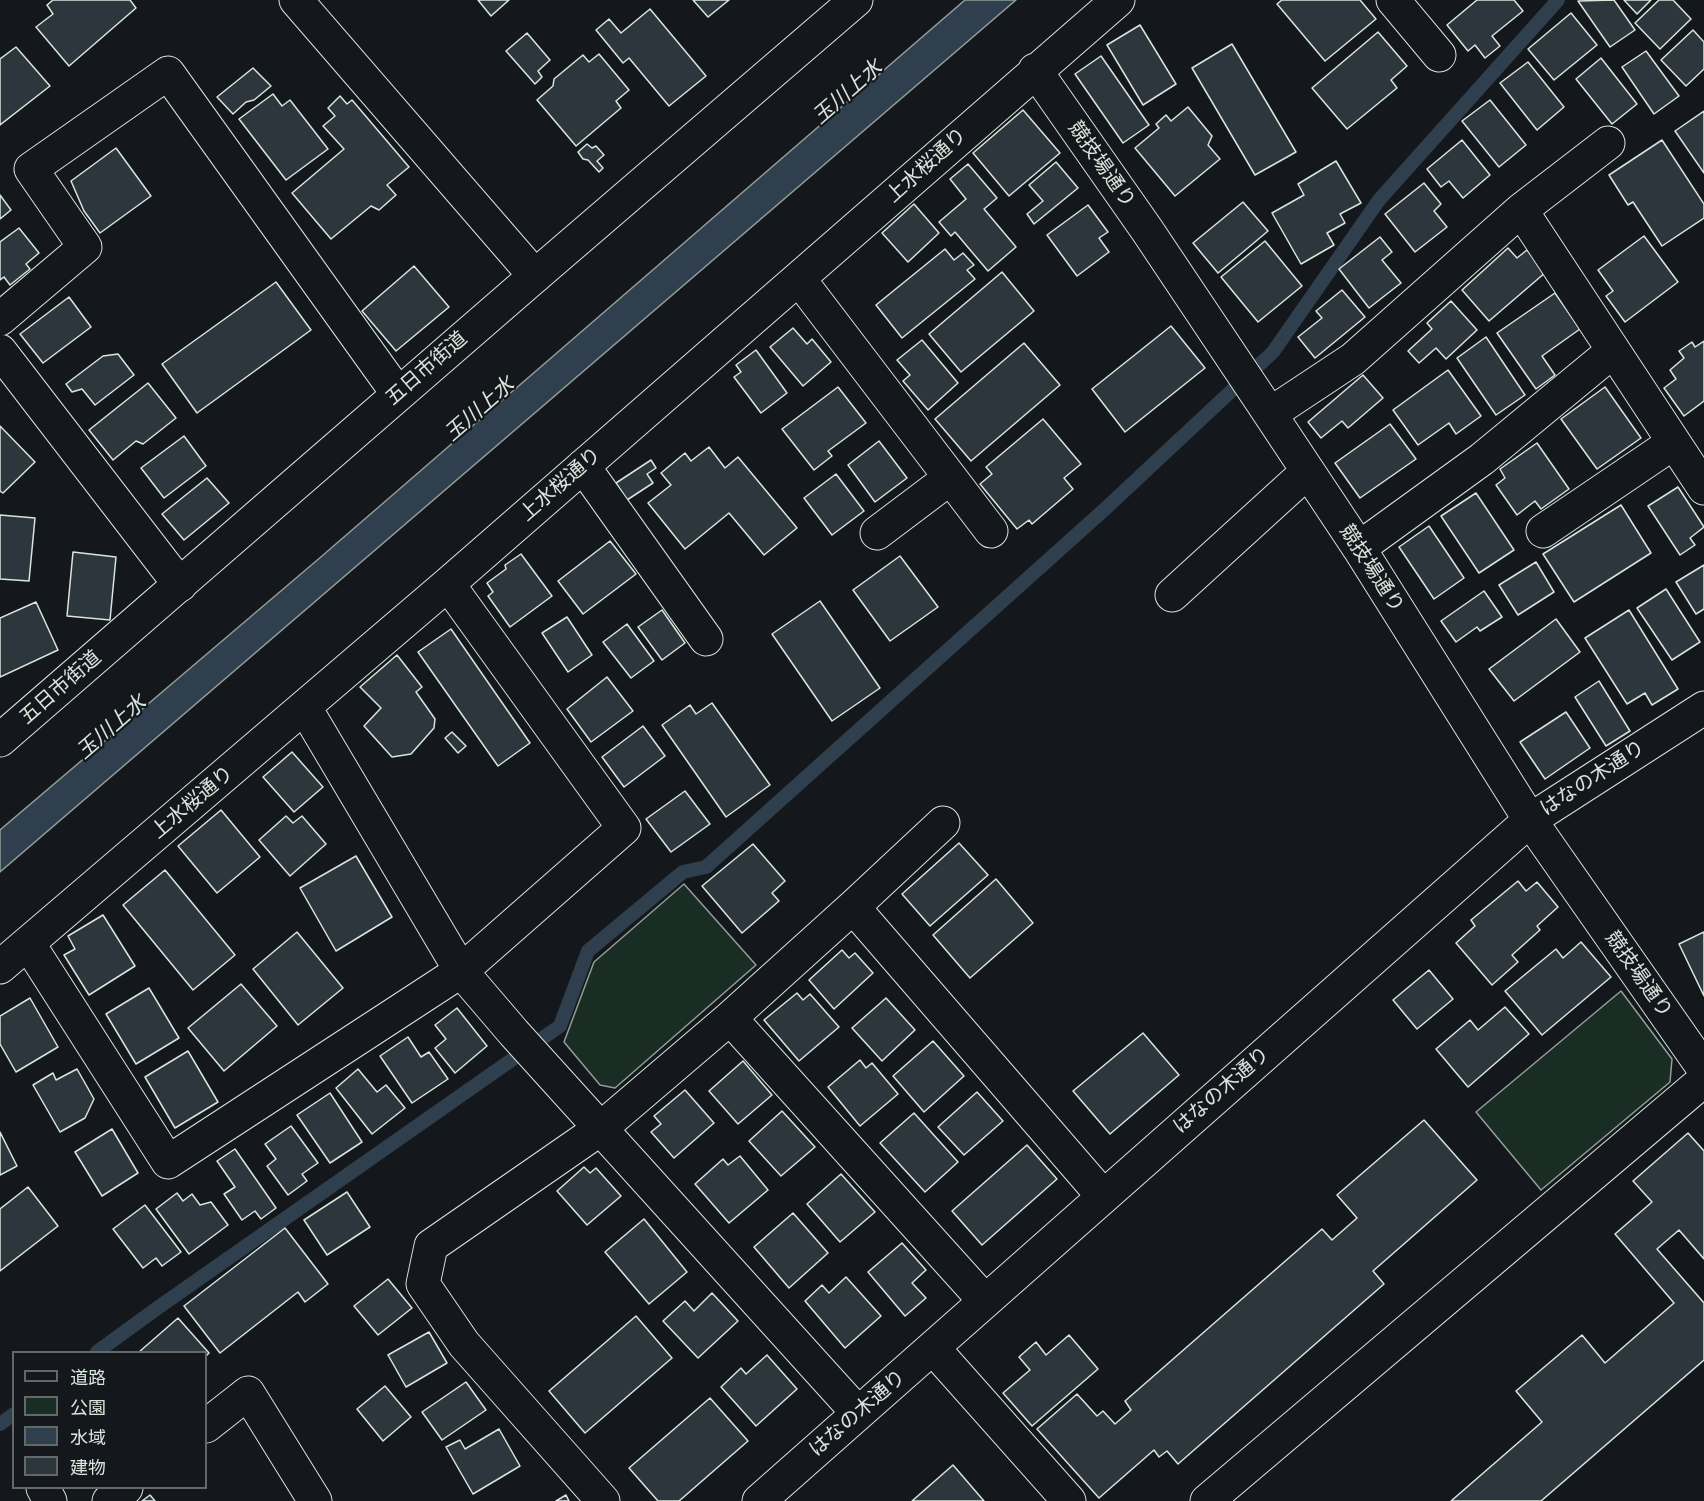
<!DOCTYPE html>
<meta charset="utf-8">
<style>
body{margin:0}
#map{position:relative;width:1704px;height:1501px;overflow:hidden;background:#14181c;font-family:"DejaVu Sans","Noto Sans JP",sans-serif}
canvas{display:block}
.legend{position:absolute;left:12px;top:1351px;width:195px;height:138px;box-sizing:border-box;background:#14181c;border:2px solid #626a69;margin:0;padding:8px 10px;list-style:none;font-size:18px;color:#d8e6dc}
.legend li{display:flex;align-items:center;gap:12px;height:30px}
.legend b{width:30px;border:2px solid #626a69}
</style>
<div id="map">
<canvas width="1704" height="1501"></canvas>
<ul class="legend">
<li><b style="height:8px;background:#14181c"></b>道路</li>
<li><b style="height:16px;background:#1a2d24"></b>公園</li>
<li><b style="height:16px;background:#2f3f4d"></b>水域</li>
<li><b style="height:16px;background:#2c363c"></b>建物</li>
</ul>
</div>
<script>
const c = document.querySelector('canvas').getContext('2d');
c.lineJoin = 'round';
function fillPath(path, color) { c.fillStyle = color; c.fill(path, 'evenodd'); }
function strokePath(path, color, width, dash) { c.strokeStyle = color; c.lineWidth = width; c.lineCap = dash ? 'butt' : 'round'; c.setLineDash(dash || []); c.stroke(path); }
function drawText(font, color, halo, rows, align = 'center') {
  c.font = font + ' "DejaVu Sans","Noto Sans JP",sans-serif'; c.lineWidth = 4.5; c.setLineDash([]); c.textBaseline = 'middle'; c.strokeStyle = halo; c.fillStyle = color; for (const [text, x, y, turn = 0] of rows) {
    c.save(); c.translate(x, y); c.rotate((+turn || 0) * Math.PI / 180); c.textAlign = isNaN(turn) ? turn : align; if (halo) c.strokeText(text, 0, 0); c.fillText(text, 0, 0); c.restore();
  }
}
const green = new Path2D(`
 M684,884L756,965L615,1088L600,1085L564,1042L594,962Z
 M1621,991L1672,1059L1670,1082L1541,1190L1476,1112Z`);
fillPath(green, '#1a2d24');
strokePath(green, '#939e99', 1.5);
const water = new Path2D(`
 M965,0H1016L0,872V830L322,556Z`);
fillPath(water, '#2f3f4d');
strokePath(water, '#939e99', 1.5);
strokePath(new Path2D(`
 M97,1352L156,1309L560,1026L588,951L683,872L706,867L1105,509L1273,352L1379,200L1558,0
 M0,1424L14,1414`), '#2f3f4d', 14);
const building = new Path2D(`
 M53,0H130L136,8L69,66L36,27L53,14L47,5Z
 M478,0H509L491,16Z
 M693,0H729L708,17Z
 M1282,0H1360L1376,19L1325,61L1277,4Z
 M1477,0H1514L1523,11L1492,36L1500,46L1485,58L1475,45L1468,51L1447,25Z
 M1614,0L1635,30L1610,47L1578,1Z
 M1624,0H1651L1637,14Z
 M1659,0H1673L1691,19L1660,49L1635,23Z
 M650,9L706,76L669,106L629,58L623,63L596,30L609,19L621,33Z
 M1571,13L1597,45L1554,80L1528,49Z
 M1140,25L1176,84L1143,105L1107,45Z
 M1693,30L1704,42V69L1686,86L1661,60Z
 M1378,32L1407,66L1391,80L1397,88L1347,129L1312,88Z
 M527,33L550,60L538,71L542,77L535,84L506,51Z
 M1232,44L1296,152L1255,175L1192,68Z
 M16,47L50,86L0,125V59Z
 M1646,51L1679,96L1654,114L1622,67Z
 M599,54L629,90L616,101L621,108L576,146L537,100L553,86L554,79L583,55L589,62Z
 M1101,56L1149,125L1123,143L1075,74Z
 M1601,58L1637,104L1612,124L1576,79Z
 M1528,62L1564,107L1537,130L1500,83Z
 M253,68L271,86L254,100L246,102L233,114L217,97Z
 M273,94L282,106L290,100L328,149L286,180L239,119Z
 M340,96L347,104L352,100L409,167L387,185L396,195L379,210L371,206L331,239L292,193L344,149L323,126L335,116L328,108Z
 M1490,100L1526,145L1499,167L1462,121Z
 M1188,107L1212,136L1208,145L1220,159L1175,196L1135,148L1159,128L1156,124L1166,115L1171,121Z
 M1023,110L1060,153L1009,196L973,153Z
 M1704,111V173L1675,131Z
 M1462,140L1490,175L1463,198L1449,181L1441,187L1427,169Z
 M1662,140L1704,204V218L1662,246L1633,202L1628,205L1609,175Z
 M587,144L592,148L596,146L604,155L597,161L603,168L599,172L588,160L583,159L578,152Z
 M116,148L151,196L100,233L84,211L71,181Z
 M1336,161L1361,203L1340,214L1345,223L1327,233L1334,245L1301,264L1272,213L1304,195L1298,184Z
 M1056,162L1078,188L1034,224L1027,214L1043,201L1029,185Z
 M968,164L997,198L984,209L1016,247L988,271L955,232L951,236L939,222L966,199L950,179Z
 M1424,183L1441,204L1434,211L1447,227L1415,252L1385,214Z
 M0,195L11,210L0,219Z
 M1243,202L1268,231L1218,273L1193,243Z
 M914,204L939,233L908,262L882,233Z
 M1088,205L1108,232L1099,238L1109,252L1077,276L1047,235Z
 M19,228L39,253L26,264L30,269L10,285L4,277L0,280V242Z
 M1644,236L1678,282L1625,322L1606,296L1613,291L1598,270Z
 M1380,237L1392,252L1382,260L1401,283L1369,308L1339,269Z
 M1265,241L1302,286L1258,322L1221,277Z
 M1508,248L1517,258L1527,250L1546,272L1489,321L1462,290Z
 M945,249L954,260L963,253L974,265L967,270L975,279L902,338L876,305Z
 M414,266L449,307L396,351L362,311Z
 M1002,272L1034,311L961,372L929,334Z
 M276,282L311,330L197,413L162,364Z
 M1342,290L1365,317L1315,358L1298,337L1322,318L1316,311Z
 M1555,293L1580,329L1542,356L1555,375L1536,389L1497,333Z
 M69,297L91,327L43,363L20,334Z
 M1451,301L1477,330L1446,359L1436,348L1419,363L1408,351L1432,329L1427,323Z
 M1171,326L1205,368L1125,432L1092,389Z
 M793,328L807,344L812,339L831,362L803,386L770,347Z
 M1486,337L1525,395L1496,415L1457,358Z
 M922,340L958,383L928,410L903,381L910,375L897,360Z
 M1704,341V401L1684,416L1664,388L1676,379L1670,370L1684,358L1679,351L1692,342L1695,347Z
 M1024,343L1060,385L971,461L935,419Z
 M756,350L787,393L761,413L734,377L741,372L736,365Z
 M118,354L134,375L95,405L82,389L72,392L66,384L103,356Z
 M1448,370L1481,416L1456,434L1449,423L1418,445L1393,410Z
 M1363,375L1383,398L1348,428L1342,421L1321,438L1308,422Z
 M148,383L176,418L143,444L136,441L113,460L89,430Z
 M838,387L866,423L828,451L832,456L814,470L782,429Z
 M1605,387L1641,438L1597,469L1561,419Z
 M1043,419L1081,464L1064,478L1073,489L1032,524L1029,520L1017,529L980,484L992,474L986,467Z
 M1390,424L1416,459L1360,498L1335,463Z
 M0,426L35,462L3,493L0,491Z
 M184,436L206,466L164,498L141,468Z
 M879,441L907,478L875,502L848,465Z
 M1537,443L1569,489L1541,509L1535,501L1517,515L1496,485L1505,478L1500,469Z
 M709,447L725,468L738,457L797,528L764,555L729,513L685,549L648,503L671,485L661,473L685,453L691,461Z
 M651,460L656,468L647,474L653,483L627,500L616,483Z
 M836,474L864,511L832,535L804,498Z
 M207,478L229,503L184,540L162,514Z
 M1678,487L1704,527L1690,538L1695,545L1680,555L1648,506Z
 M1476,493L1514,550L1479,573L1441,516Z
 M1621,505L1651,553L1574,602L1543,554Z
 M0,515L35,518L29,581L0,579Z
 M1429,526L1464,578L1434,599L1399,547Z
 M610,541L636,574L583,614L558,581Z
 M73,552L116,557L110,620L67,616Z
 M521,554L552,596L510,627L488,596L493,592L487,583L506,569L505,565Z
 M900,556L938,607L890,641L853,590Z
 M1536,562L1554,592L1518,615L1499,585Z
 M1704,565V609L1696,614L1676,582Z
 M1666,589L1700,642L1672,660L1637,608Z
 M1484,591L1502,617L1480,631L1477,627L1456,642L1441,621Z
 M820,601L880,688L832,721L772,634Z
 M36,602L58,650L0,677V618Z
 M662,610L685,643L662,660L638,627Z
 M1629,610L1678,689L1652,705L1645,693L1627,704L1585,638Z
 M567,617L592,655L568,672L542,633Z
 M1556,619L1580,652L1514,701L1489,669Z
 M627,624L654,661L631,678L603,642Z
 M451,629L530,743L498,766L418,652Z
 M397,655L422,687L416,692L435,719L434,728L411,754L392,757L364,726L381,708L360,687Z
 M607,677L633,711L591,742L567,709Z
 M1599,681L1630,731L1606,746L1575,697Z
 M712,703L770,785L726,817L662,725L690,705L696,714Z
 M1566,712L1590,748L1545,779L1520,742Z
 M643,726L665,756L624,787L602,757Z
 M452,732L466,746L458,753L445,738Z
 M292,752L323,787L294,812L263,777Z
 M685,791L710,824L671,852L646,819Z
 M221,810L260,857L217,893L178,846Z
 M286,816L293,823L302,816L326,844L290,876L259,840Z
 M959,843L988,875L930,926L902,894Z
 M753,844L785,881L772,893L779,901L742,933L702,886Z
 M356,856L392,917L336,951L300,888Z
 M165,870L235,955L193,990L123,905Z
 M996,879L1033,923L970,978L933,935Z
 M1518,881L1526,891L1537,882L1558,907L1537,926L1540,930L1512,955L1518,962L1492,985L1456,943L1475,926L1471,920Z
 M103,915L135,966L89,995L64,955L75,949L68,936Z
 M297,932L343,988L298,1025L253,969Z
 M1704,932V996L1679,944Z
 M1581,942L1611,977L1542,1035L1505,991L1556,949L1563,958Z
 M842,950L849,958L855,953L873,973L834,1009L809,980Z
 M1429,970L1453,999L1417,1029L1393,1000Z
 M241,984L277,1026L224,1071L188,1028Z
 M149,988L179,1038L136,1064L106,1014Z
 M797,993L803,1000L810,994L839,1027L799,1061L764,1020Z
 M30,998L58,1047L16,1072L0,1044V1016Z
 M886,998L915,1030L882,1061L852,1028Z
 M1505,1007L1529,1034L1468,1087L1436,1049L1470,1020L1478,1030Z
 M457,1008L487,1046L455,1073L435,1048L446,1039L435,1025Z
 M1143,1033L1179,1075L1110,1134L1073,1091Z
 M408,1037L421,1057L429,1052L448,1079L412,1103L380,1056Z
 M933,1041L964,1076L924,1112L893,1076Z
 M188,1051L218,1102L175,1128L145,1077Z
 M860,1060L866,1068L872,1063L898,1094L860,1126L828,1087Z
 M743,1061L772,1095L738,1124L709,1091Z
 M77,1069L94,1099L85,1118L60,1132L33,1085L53,1073L56,1080Z
 M358,1069L377,1092L386,1085L405,1108L372,1134L336,1088Z
 M685,1090L714,1123L674,1158L651,1132L661,1124L654,1116Z
 M977,1092L1003,1121L964,1155L938,1127Z
 M330,1093L362,1142L330,1163L297,1115Z
 M782,1111L815,1147L781,1176L749,1141Z
 M914,1113L958,1162L925,1192L880,1143Z
 M1424,1120L1477,1180L1373,1271L1384,1284L1178,1464L1167,1451L1159,1457L1154,1450L1099,1498L1037,1429L1077,1394L1097,1416L1103,1411L1115,1424L1131,1410L1125,1401L1322,1229L1332,1240L1357,1218L1337,1195Z
 M291,1126L318,1163L302,1174L307,1181L288,1195L267,1166L276,1159L265,1144Z
 M112,1129L138,1173L102,1196L75,1152Z
 M0,1132L17,1166L0,1175Z
 M1688,1133L1704,1151V1259L1679,1230L1657,1249L1704,1303V1360L1541,1501H1451L1542,1422L1516,1391L1582,1335L1605,1363L1674,1303L1615,1234L1652,1202L1633,1181Z
 M1027,1145L1057,1179L982,1245L952,1211Z
 M235,1149L276,1208L261,1219L255,1211L242,1220L224,1194L235,1187L217,1161Z
 M740,1156L768,1190L729,1223L695,1184L723,1159L728,1165Z
 M584,1167L590,1173L596,1168L621,1196L587,1225L557,1191Z
 M841,1174L875,1212L840,1242L807,1204Z
 M28,1187L58,1226L0,1271V1209Z
 M347,1192L370,1227L327,1255L304,1220Z
 M177,1193L183,1201L192,1194L200,1205L211,1202L228,1225L189,1254L156,1209Z
 M145,1205L181,1252L162,1266L156,1258L143,1268L113,1229Z
 M793,1213L828,1253L789,1288L754,1247Z
 M644,1219L687,1272L649,1304L605,1252Z
 M285,1228L328,1284L305,1302L298,1292L220,1353L184,1306Z
 M902,1243L926,1270L912,1283L926,1298L905,1316L868,1272Z
 M846,1277L881,1316L845,1348L805,1301L822,1285L829,1293Z
 M388,1279L412,1308L378,1335L354,1306Z
 M712,1293L738,1321L698,1358L663,1321L685,1301L694,1311Z
 M636,1316L672,1358L585,1433L549,1391Z
 M178,1318L209,1353L206,1356V1352H139Z
 M429,1332L447,1363L406,1387L388,1355Z
 M1069,1335L1098,1369L1032,1426L1003,1393L1030,1370L1019,1357L1036,1342L1046,1355Z
 M767,1355L797,1389L756,1426L721,1387L741,1368L746,1374Z
 M466,1382L486,1410L442,1440L422,1412Z
 M385,1386L411,1417L383,1441L357,1409Z
 M710,1398L748,1441L679,1501H658L629,1468Z
 M499,1429L520,1466L473,1494L446,1447L460,1440L465,1449Z
 M953,1465L984,1501H912Z
 M150,1495L155,1501H142Z
 M566,1495L569,1501H556Z`);
fillPath(building, '#2c363c');
strokePath(building, '#d8e6dc', 1.5);
const street = new Path2D(`
 M296,0L535,276
 M1393,0L1439,55
 M1035,70L1147,230L1262,402L1359,548L1530,820L1704,1069
 M1521,210L1704,488
 M799,279L991,531
 M0,319L85,247L31,169L168,73L398,394
 M0,351L180,585
 M1270,414L1353,359L1521,210L1608,143
 M583,466L706,639
 M1543,531L1673,443
 M877,533L950,478
 M1359,548L1482,459L1613,351
 M1172,595L1307,472
 M305,708L461,971L514,1033L858,1413
 M1530,820L1704,708
 M853,907L943,823
 M28,943L168,1162L461,971L624,828L448,584
 M0,967L448,584L1118,0
 M730,1018L985,1301
 M933,1348L1069,1501
 M206,1426L248,1393L315,1501
 M43,1488L50,1501
 M109,1501L126,1488
 M603,1501L464,1344L423,1284L431,1246L600,1129L730,1018L853,907L1103,1196
 M1207,1501L1704,1080`);
const secondary = new Path2D(`
 M759,1501L1530,820`);
const primary = new Path2D(`
 M0,740L535,276L856,0`);
strokePath(street, '#d8e6dc', 35);
strokePath(secondary, '#d8e6dc', 35);
strokePath(primary, '#d8e6dc', 35);
strokePath(street, '#14181c', 33);
strokePath(secondary, '#14181c', 33);
strokePath(primary, '#14181c', 33);
drawText('20px', '#d8e6dc', '#14181c', [
 ["競技場通り",1101,165,55],
 ["上水桜通り",927,166,-42],
 ["五日市街道",427,369,-41],
 ["上水桜通り",561,485,-41],
 ["競技場通り",1371,569,57],
 ["五日市街道",61,688,-41],
 ["はなの木通り",1593,779,-33],
 ["上水桜通り",193,803,-40],
 ["競技場通り",1638,975,55],
 ["はなの木通り",1222,1091,-41],
 ["はなの木通り",858,1414,-41]
]);
drawText('italic 21px', '#d8e6dc', '#14181c', [
 ["玉川上水",848,93,-41],
 ["玉川上水",480,410,-41],
 ["玉川上水",112,728,-41]
]);
</script>
